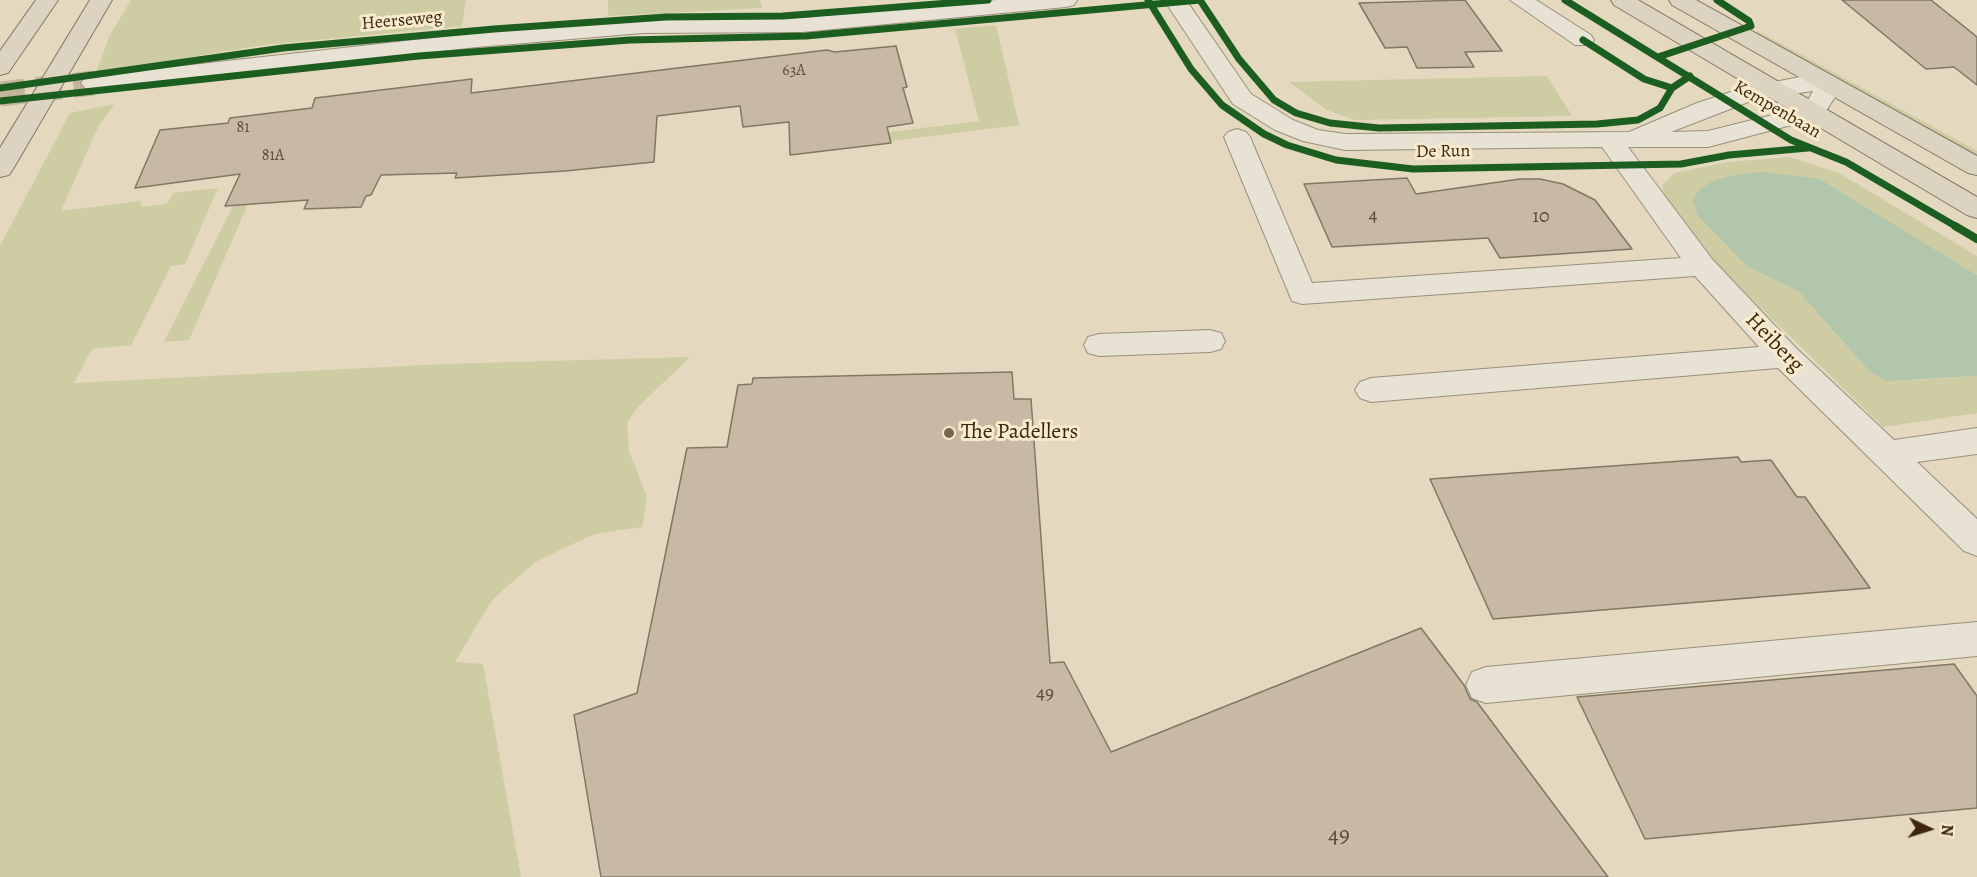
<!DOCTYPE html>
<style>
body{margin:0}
#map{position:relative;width:1977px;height:877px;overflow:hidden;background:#e4d9be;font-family:Alegreya,serif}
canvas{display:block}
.north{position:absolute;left:1899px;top:799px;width:60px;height:60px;-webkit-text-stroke:4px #f7ebcb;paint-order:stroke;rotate:94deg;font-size:16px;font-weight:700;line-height:24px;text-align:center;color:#3e260e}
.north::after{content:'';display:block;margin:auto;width:21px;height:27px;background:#3e260e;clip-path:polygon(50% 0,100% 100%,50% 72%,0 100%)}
</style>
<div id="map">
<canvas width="1977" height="877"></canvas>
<div class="north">N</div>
</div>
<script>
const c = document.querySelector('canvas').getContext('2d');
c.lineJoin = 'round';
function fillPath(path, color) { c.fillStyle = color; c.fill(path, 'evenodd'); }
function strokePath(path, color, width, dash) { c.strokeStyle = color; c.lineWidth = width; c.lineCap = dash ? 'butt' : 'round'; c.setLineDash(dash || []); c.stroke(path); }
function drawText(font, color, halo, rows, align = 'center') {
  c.font = font + ' Alegreya,serif'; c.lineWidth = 6; c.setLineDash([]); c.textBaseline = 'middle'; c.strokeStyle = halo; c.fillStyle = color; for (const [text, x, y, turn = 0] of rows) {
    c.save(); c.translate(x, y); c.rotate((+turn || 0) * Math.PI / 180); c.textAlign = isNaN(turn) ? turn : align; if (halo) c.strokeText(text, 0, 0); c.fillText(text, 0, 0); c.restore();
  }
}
fillPath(new Path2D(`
 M131,0H466L462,26L263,45L96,73L109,37Z
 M608,0H760L762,8L608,16Z
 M996,25L1019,125L891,141L889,132L979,121L955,29Z
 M1758,31L1977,151V156L1753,33Z
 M1547,76L1572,116L1355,120L1327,110L1289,82Z
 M114,104L98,127L61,211L142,201L140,207L167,204L173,193L218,188L185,264L171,266L131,345L92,349L74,383L444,364L690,357L637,408L627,423L629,451L647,497L642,527L594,534L535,562L492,600L455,662L483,664L521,877H0V246L70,113Z
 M1789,157L1839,173L1977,256V275L1820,179L1748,267L1799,292L1869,371L1917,380L1977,376V413L1883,427L1719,267L1667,207L1662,186L1674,173L1728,162Z
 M248,204L189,340L164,342L233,206Z`), '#cdcca2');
fillPath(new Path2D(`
 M1763,172L1820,179L1977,275V376L1887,381L1869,371L1799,292L1748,267L1698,216L1693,199C1708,175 1736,175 1763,172Z`), '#b2c6ac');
const building = new Path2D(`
 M1465,0L1502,51L1465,52L1474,67L1417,68L1407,47L1385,48L1359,3Z
 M1842,0H1931L1977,37V85L1954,67L1926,69Z
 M896,46L907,87L903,88L913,123L887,127L891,143L790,155L789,122L743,127L740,106L657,116L654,162L565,171L455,178L457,173L381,175L371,195L366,196L361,207L304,209L308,200L225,206L240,174L135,188L160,130L228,123L230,118L312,108L315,98L472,79L471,93L827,50L835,52Z
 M1407,178L1416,194L1520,179H1540L1563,184L1595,200L1632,249L1500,258L1488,238L1332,247L1304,184Z
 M1012,372L1014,399H1031L1050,663L1064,662L1111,752L1421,628L1464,685L1470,699L1477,702L1608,877H601L574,715L637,693L687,448L727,447L738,385L752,384L753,378Z
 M1738,457L1741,462L1771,460L1797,497H1805L1870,588L1493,619L1430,479Z
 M1954,664L1977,696V808L1645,839L1577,697Z`);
fillPath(building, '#c8b9a4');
strokePath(building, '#807766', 1.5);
strokePath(new Path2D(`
 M0,94L93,83`), '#c3b59b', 25, [25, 12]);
const minor = new Path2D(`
 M996,0H1077L1074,5L1066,7L802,32L642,33L477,47L93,90L85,88L81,83L85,78L93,76L477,33L642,19L802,18Z
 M1164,0H1186L1251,94L1293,120L1318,130L1345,134L1629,132L1697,103L1743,88L1800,77L1835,78L1839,83L1835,97L1822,117L1708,147H1628L1712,259L1796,348L1894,440L1977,428V454L1917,462L1977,519V556L1964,551L1778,368L1371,402L1360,398L1355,390L1360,382L1371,378L1759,347L1695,276L1302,304L1292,301L1224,137L1228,132L1237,129L1246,132L1250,137L1312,283L1681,258L1602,147L1345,150L1303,141L1275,130L1233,104ZM1813,91L1804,107L1708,131L1671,132L1756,99Z
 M1510,0H1536L1591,35L1594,40L1591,45H1575Z
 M1210,330L1221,333L1225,341L1221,349L1210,352L1099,356L1088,353L1084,345L1088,337L1099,334Z
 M1977,622V656L1486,703L1472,698L1466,685L1472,672L1486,667Z`);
const major = new Path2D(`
 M1611,0H1638L1977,197V218L1967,215L1614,5Z
 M1669,0H1696L1977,156V175L1968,173L1672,5Z`);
const highway = new Path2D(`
 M36,0H58L8,73L0,75V51Z
 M90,0H112L13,169L9,175L0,177V148Z`);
strokePath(minor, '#988f7d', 2);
strokePath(major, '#807766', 2);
strokePath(highway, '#807766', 2);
fillPath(minor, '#e8e2d5');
fillPath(major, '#dcd3c1');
fillPath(highway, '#dcd3c1');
strokePath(new Path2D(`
 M1148,0L1191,69L1222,105L1264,134L1287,145L1336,160L1413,169L1681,164L1729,155L1808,148
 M1200,0L1239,59L1274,100L1296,113L1330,123L1379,128L1597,124L1638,120L1660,108L1672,88L1690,76
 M1565,0L1791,140L1846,162L1957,227
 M1583,40L1644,79L1672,88
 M1658,57L1751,26L1749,21L1717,0
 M0,88L283,48L494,29L666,17L783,16L988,0
 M0,101L419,56L630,40L806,36L1200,0`), '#1b5e20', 7);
strokePath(new Path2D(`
 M1955,226L1977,239`), '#1b5e20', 8);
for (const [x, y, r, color] of [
 [949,433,6,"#78654c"]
]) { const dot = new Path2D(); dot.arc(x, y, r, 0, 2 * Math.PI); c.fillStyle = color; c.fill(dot); strokePath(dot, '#f7ebcb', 2); }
drawText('16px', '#604b34', null, [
 ["63A",794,71],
 ["81",243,128],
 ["81A",273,156]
]);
drawText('18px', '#3e260e', '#f7ebcb', [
 ["Heerseweg",402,21,-5],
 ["Kempenbaan",1777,110,30],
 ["De Run",1443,152,-1]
]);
drawText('20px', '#604b34', null, [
 ["4",1373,216],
 ["10",1541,217],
 ["49",1045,694]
]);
drawText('22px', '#3e260e', '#f7ebcb', [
 ["Heiberg",1774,343,46]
]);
drawText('22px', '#3e260e', '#f7ebcb', [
 ["The Padellers",961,433]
], 'left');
drawText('24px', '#604b34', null, [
 ["49",1339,836]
]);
</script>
